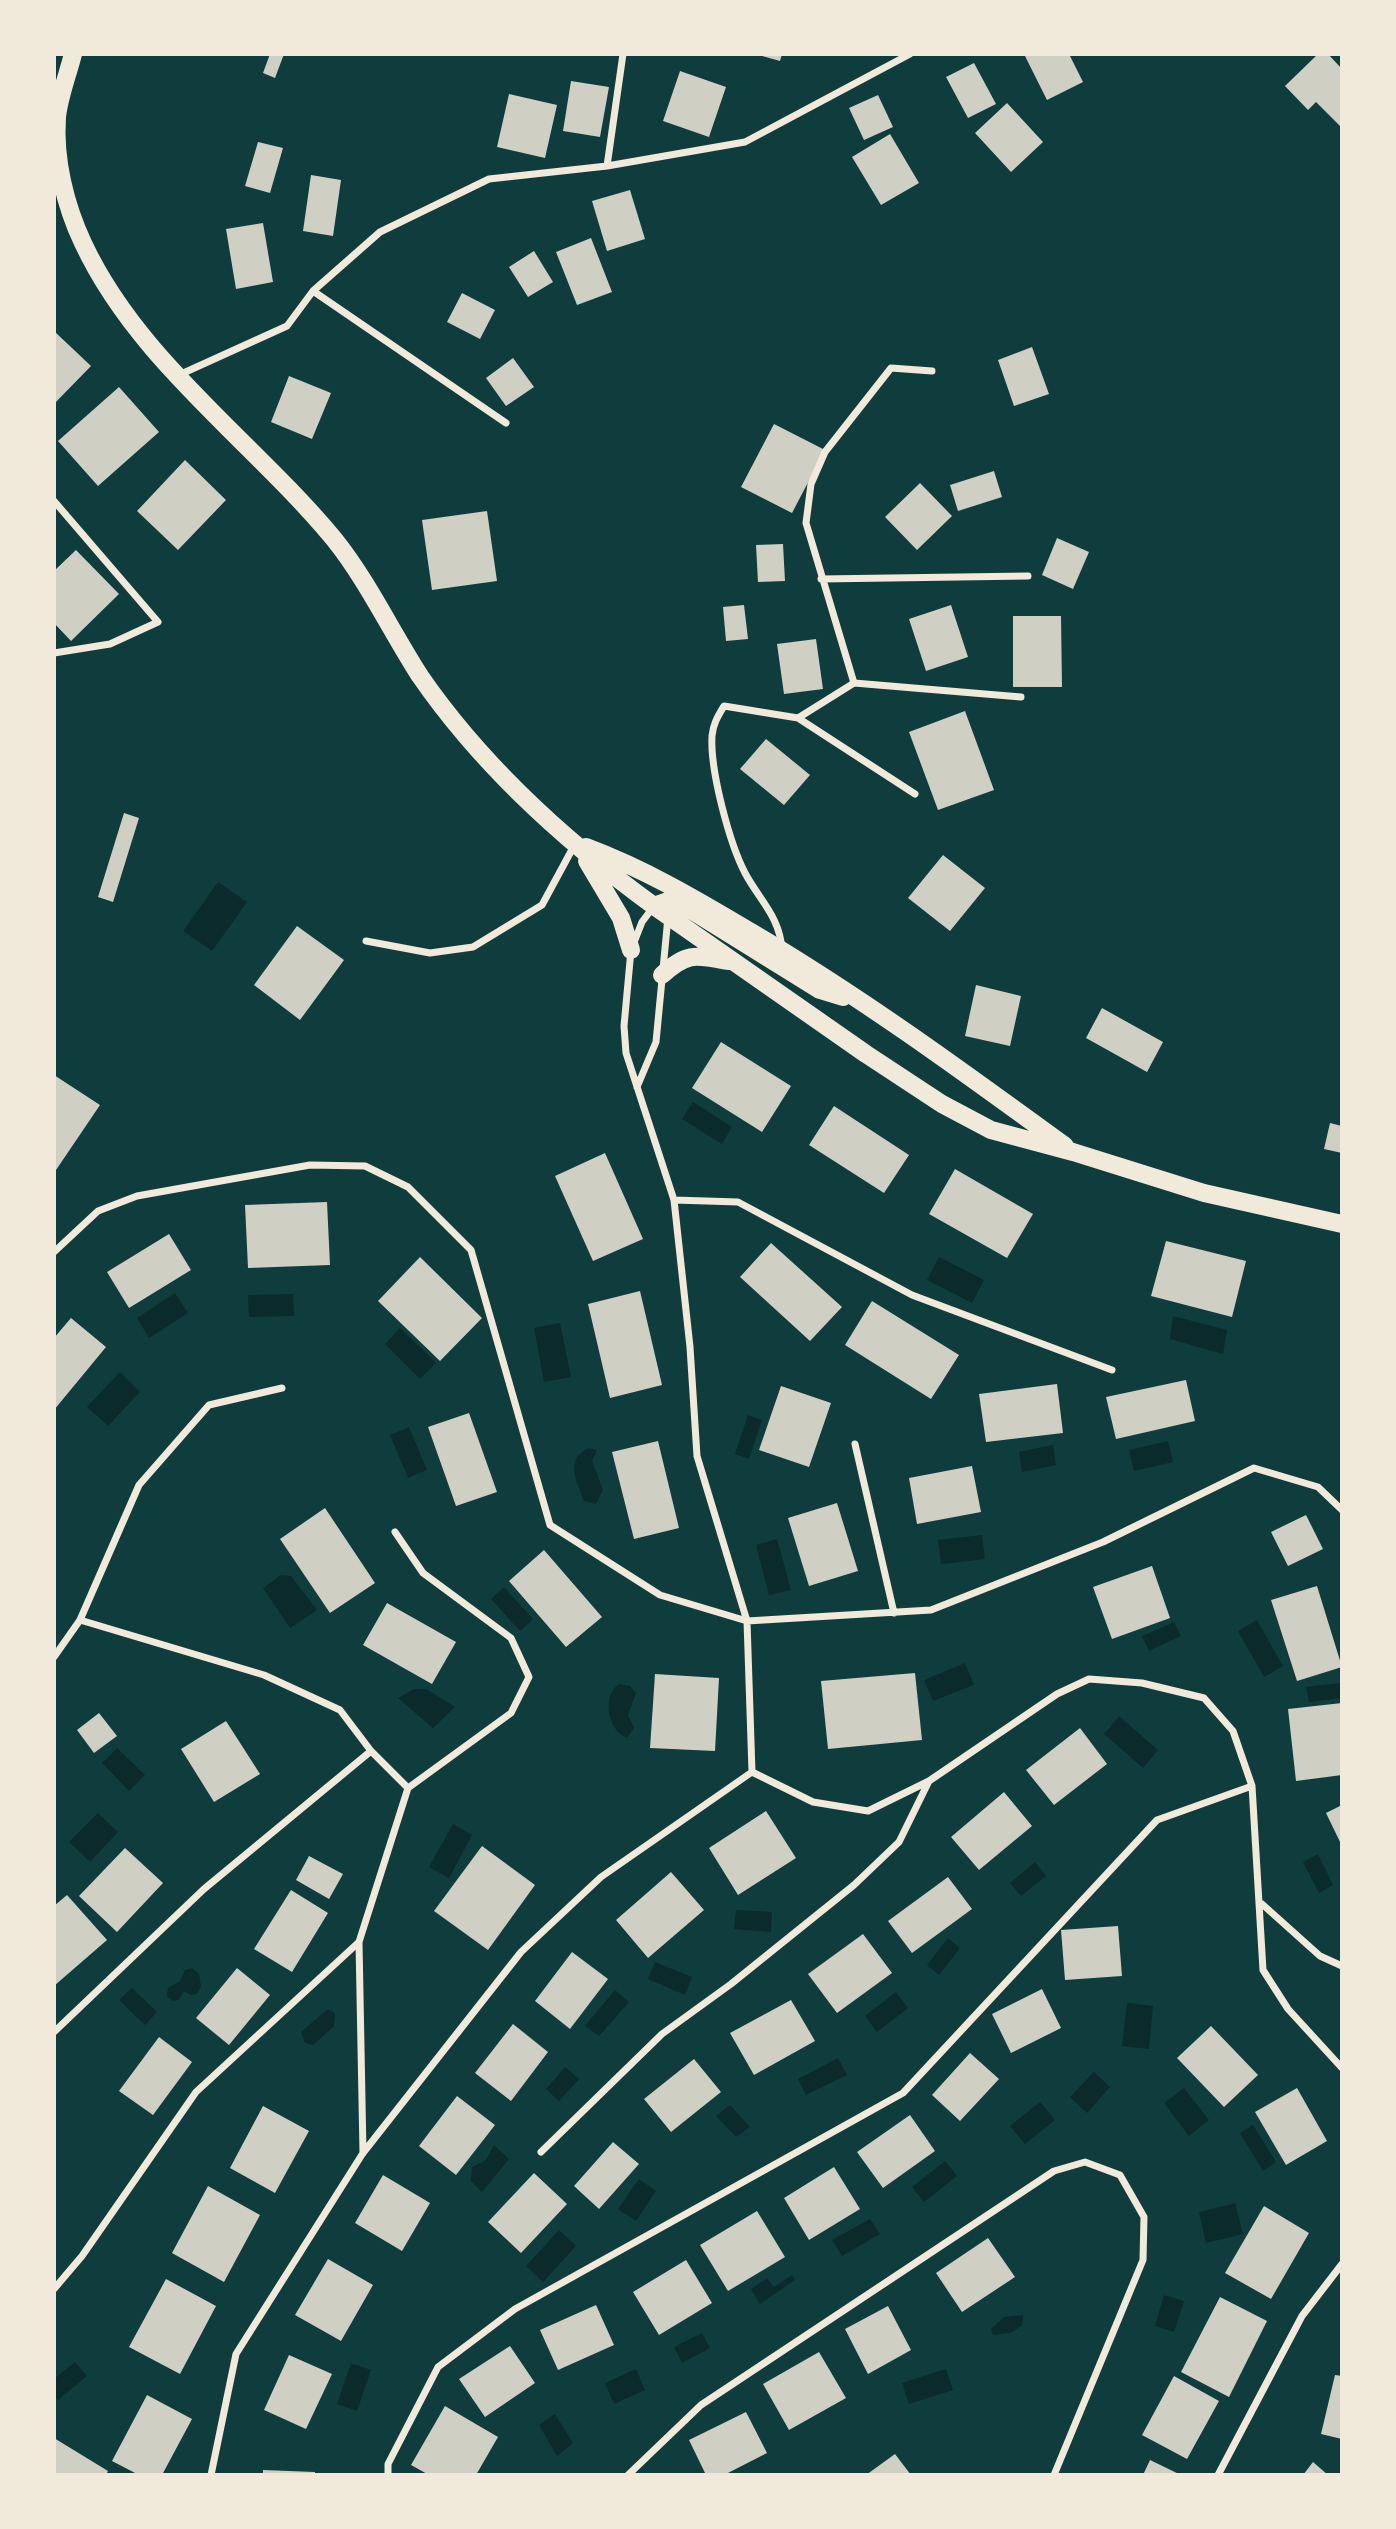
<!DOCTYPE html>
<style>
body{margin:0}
#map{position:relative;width:1396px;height:2529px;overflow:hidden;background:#0f3d3e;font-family:Spectral,serif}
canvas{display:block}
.frame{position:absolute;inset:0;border:56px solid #f1e9da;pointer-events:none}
</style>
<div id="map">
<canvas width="1396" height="2529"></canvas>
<div class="frame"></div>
</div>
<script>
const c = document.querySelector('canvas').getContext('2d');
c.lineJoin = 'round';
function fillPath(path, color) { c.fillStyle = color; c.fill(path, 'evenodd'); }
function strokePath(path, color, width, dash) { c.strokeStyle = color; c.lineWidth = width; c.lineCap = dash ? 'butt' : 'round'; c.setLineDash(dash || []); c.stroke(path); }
fillPath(new Path2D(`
 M218,882L247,902L212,951L183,931Z
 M693,1102L732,1127L722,1144L682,1119Z
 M939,1257L984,1280L972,1303L927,1280Z
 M175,1293L188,1313L149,1338L137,1318Z
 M293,1294L294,1316L249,1317L248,1295Z
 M1173,1316L1227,1330L1223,1354L1170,1339Z
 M560,1323L571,1377L544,1382L534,1328Z
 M400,1328L436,1363L420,1379L385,1344Z
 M120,1372L140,1392L108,1426L87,1407Z
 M748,1415L762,1420L749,1459L735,1454Z
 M409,1427L427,1470L408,1478L390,1435Z
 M1168,1441L1173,1462L1134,1471L1129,1450Z
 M1053,1445L1056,1465L1022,1472L1019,1452Z
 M588,1448L597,1450L592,1461L603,1490L596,1504L584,1501C577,1481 564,1461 588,1448Z
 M982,1535L985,1559L941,1564L938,1540Z
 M777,1539L791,1590L769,1595L756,1545Z
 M281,1575L291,1576L317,1610L290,1628L263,1588Z
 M504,1587L533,1619L520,1631L491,1599Z
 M1257,1620L1283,1666L1264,1677L1238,1631Z
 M1174,1622L1181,1636L1149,1651L1142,1636Z
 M965,1663L974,1685L933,1701L924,1680Z
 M1342,1683V1698L1309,1702L1306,1687Z
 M619,1684L630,1686L636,1693L628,1715L634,1728L627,1738C608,1731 601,1696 619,1684Z
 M414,1689H426L455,1707L433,1728L398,1698Z
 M1119,1716L1158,1750L1143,1768L1104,1734Z
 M117,1748L145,1775L129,1791L102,1763Z
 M98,1813L118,1832L90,1862L69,1842Z
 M453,1824L472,1835L449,1878L429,1867Z
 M1318,1854L1333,1885L1319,1893L1303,1862Z
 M1035,1862L1046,1876L1021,1896L1010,1883Z
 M736,1910L772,1912L771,1932L734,1929Z
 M948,1938L960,1948L939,1975L927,1965Z
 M655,1962L692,1977L685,1995L648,1979Z
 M192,1968L199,1974L201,1986L197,1994L191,1995L184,1991L179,2000L172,2001L167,1996L168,1988L180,1981L185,1970Z
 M132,1988L157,2012L145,2025L119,2000Z
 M615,1990L629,2002L599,2036L585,2026Z
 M896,1992L908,2008L877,2032L865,2016Z
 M1127,2003L1153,2006L1149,2049L1122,2046Z
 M328,2009L335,2013L334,2026L313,2045L305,2043L301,2032Z
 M838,2058L847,2075L806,2095L798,2079Z
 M565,2067L579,2079L559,2101L546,2089Z
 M1094,2072L1110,2087L1087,2113L1070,2097Z
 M1184,2088L1209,2120L1189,2136L1164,2103Z
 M1040,2102L1055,2120L1025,2144L1010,2126Z
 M730,2105L750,2127L736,2137L716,2116Z
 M1253,2125L1276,2162L1263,2171L1240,2133Z
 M494,2145L509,2159L482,2192L471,2181L472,2167L486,2160Z
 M945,2161L957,2176L924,2202L912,2187Z
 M639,2179L656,2191L636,2221L618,2209Z
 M1235,2203L1243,2234L1206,2243L1199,2212Z
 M870,2219L880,2234L842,2256L832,2240Z
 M559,2230L576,2246L543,2282L526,2266Z
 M792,2275L795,2280L760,2304L751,2289L767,2278L774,2287Z
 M1164,2295L1184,2301L1174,2332L1155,2326Z
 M1023,2315L1022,2325L1011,2333L993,2335L991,2329L1004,2317Z
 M702,2333L710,2348L682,2363L674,2347Z
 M75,2362L87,2376L58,2400L54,2396V2379Z
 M351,2363L371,2370L357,2411L337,2404Z
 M636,2369L645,2390L614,2404L605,2383Z
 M946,2369L953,2390L909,2404L902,2383Z
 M555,2414L573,2443L557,2456L539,2425Z`), '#0a2a2b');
fillPath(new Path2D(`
 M270,54H284L275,78L263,73Z
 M755,54H782L780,61Z
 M1024,54H1069L1083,82L1047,100Z
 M1318,54H1328L1342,69V128L1316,102L1308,110L1285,86Z
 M974,63L996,104L968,118L946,77Z
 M680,71L726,87L709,137L663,121Z
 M571,81L609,87L600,137L563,131Z
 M509,94L557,105L545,158L497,147Z
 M878,95L893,127L864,140L849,108Z
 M1007,103L1043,142L1011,172L975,133Z
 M890,134L919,183L881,205L852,157Z
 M258,142L283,148L270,193L245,186Z
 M311,175L341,180L333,236L303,231Z
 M630,190L645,239L607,251L592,201Z
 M263,223L273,282L236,289L226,229Z
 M591,238L612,292L577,305L556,252Z
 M534,251L553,282L528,297L509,267Z
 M462,293L495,310L480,339L447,322Z
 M54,331L91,366L54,404Z
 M1032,347L1049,394L1014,406L998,360Z
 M513,358L534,387L506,406L486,378Z
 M289,376L331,393L312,439L271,422Z
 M119,387L159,432L98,486L58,441Z
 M774,424L825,450L792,513L741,487Z
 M185,460L226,500L178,550L137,511Z
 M994,471L1002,497L958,511L950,485Z
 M920,483L952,516L917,550L885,517Z
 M487,511L497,581L432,590L422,520Z
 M1057,538L1089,552L1073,589L1042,575Z
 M783,544L785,581L758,582L756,545Z
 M76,550L119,594L71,641L54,623V571Z
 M744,605L748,639L726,641L723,607Z
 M951,605L968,657L926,671L909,619Z
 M1013,616H1061L1062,687H1013Z
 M816,639L823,689L784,694L777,644Z
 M965,711L994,790L938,810L909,732Z
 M766,739L810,775L784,805L740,769Z
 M124,813L139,818L113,902L98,897Z
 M943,855L985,888L950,931L908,898Z
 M297,926L344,960L300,1020L254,985Z
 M976,985L1021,996L1010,1046L965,1036Z
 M1102,1008L1163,1042L1147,1072L1086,1038Z
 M721,1042L791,1086L762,1132L692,1088Z
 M54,1075L100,1105L54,1173Z
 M834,1106L909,1155L884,1193L809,1145Z
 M1330,1123L1342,1126V1153L1324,1149Z
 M605,1153L643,1239L593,1261L555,1176Z
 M955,1169L1033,1214L1007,1258L929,1214Z
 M327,1202L330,1265L248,1268L245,1205Z
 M169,1234L191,1270L129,1308L107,1272Z
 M1166,1241L1246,1261L1232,1317L1151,1296Z
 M771,1243L842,1307L810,1341L740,1277Z
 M420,1257L482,1318L440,1361L378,1301Z
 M640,1291L662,1385L610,1398L588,1304Z
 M872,1301L959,1355L931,1399L845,1345Z
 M71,1318L106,1347L54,1410V1338Z
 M1186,1380L1195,1421L1116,1439L1106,1397Z
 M1057,1384L1063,1433L986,1442L979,1394Z
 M781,1386L831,1403L809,1467L759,1450Z
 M469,1413L497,1492L456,1506L428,1427Z
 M658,1441L679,1528L634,1539L612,1452Z
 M972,1466L981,1512L917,1524L909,1478Z
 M837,1503L858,1571L809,1586L788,1518Z
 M325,1508L375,1583L330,1613L280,1539Z
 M1306,1515L1323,1549L1288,1566L1271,1532Z
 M544,1550L602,1617L566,1647L509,1581Z
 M1152,1566L1170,1618L1112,1639L1093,1587Z
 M1317,1586L1342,1667L1297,1681L1271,1600Z
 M387,1603L456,1642L432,1684L363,1645Z
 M915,1673L922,1740L828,1749L821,1681Z
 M655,1674L719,1678L715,1751L650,1748Z
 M1342,1703V1775L1296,1781L1288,1709Z
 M99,1713L117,1736L94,1753L77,1730Z
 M226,1721L260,1774L214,1802L181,1749Z
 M1080,1728L1107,1764L1054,1805L1026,1770Z
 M1004,1792L1032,1826L979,1870L951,1837Z
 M1342,1805V1846L1326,1813Z
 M766,1811L796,1858L738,1895L709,1848Z
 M482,1846L535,1885L488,1950L434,1911Z
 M125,1848L163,1883L117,1932L79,1896Z
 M309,1856L343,1874L329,1899L296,1880Z
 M671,1872L704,1910L648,1958L616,1920Z
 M948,1877L972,1909L912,1953L888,1921Z
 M291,1890L328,1913L292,1972L254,1949Z
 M67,1895L107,1940L54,1986V1906Z
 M1118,1926L1122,1976L1065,1980L1061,1930Z
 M863,1934L892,1973L837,2013L808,1974Z
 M572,1952L608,1979L570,2029L535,2001Z
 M237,1968L270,1995L229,2045L196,2018Z
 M1042,1989L1061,2028L1011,2053L992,2014Z
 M791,2000L815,2041L754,2075L730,2033Z
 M513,2024L548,2052L511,2101L475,2073Z
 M1211,2026L1258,2075L1224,2107L1177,2058Z
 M159,2037L192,2062L153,2115L119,2091Z
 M970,2053L999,2079L960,2121L932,2095Z
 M694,2059L721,2092L671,2132L644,2099Z
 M1297,2088L1327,2141L1286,2165L1255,2112Z
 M457,2096L495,2125L456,2175L419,2146Z
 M263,2106L309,2131L275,2193L230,2168Z
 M910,2115L935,2151L883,2188L857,2152Z
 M613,2142L639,2164L599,2209L574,2186Z
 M834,2167L860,2209L809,2240L784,2198Z
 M534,2173L567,2204L521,2253L488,2222Z
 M383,2175L430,2203L402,2251L355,2223Z
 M208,2186L260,2215L224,2282L172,2253Z
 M1264,2206L1309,2233L1271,2299L1225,2273Z
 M757,2211L785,2257L728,2291L700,2245Z
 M988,2238L1015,2277L962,2312L936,2273Z
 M328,2259L373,2285L341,2341L295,2315Z
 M686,2260L712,2303L659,2335L633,2292Z
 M166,2279L216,2306L180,2374L129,2347Z
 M1220,2297L1267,2321L1229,2397L1181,2372Z
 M596,2305L614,2345L558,2370L540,2330Z
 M888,2306L911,2350L868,2374L845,2329Z
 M510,2346L535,2383L485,2417L459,2379Z
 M819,2352L846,2398L789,2430L763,2384Z
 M289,2355L332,2374L306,2429L264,2410Z
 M1335,2375L1342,2376V2439L1321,2434Z
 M1174,2376L1219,2401L1187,2459L1142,2435Z
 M147,2395L192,2419L162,2475H139L112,2461Z
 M445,2406L498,2437L476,2475H429L411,2465Z
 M746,2412L767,2453L724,2475H706L689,2440Z
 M54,2438L108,2471L106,2475H54Z
 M895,2454L911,2475H866Z
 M1150,2460L1181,2475H1143Z
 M1313,2462L1328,2475H1303Z
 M263,2470L315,2472V2475H263Z`), '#cfcfc3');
strokePath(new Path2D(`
 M607,166L623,54
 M313,291L506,423
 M179,375L287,326L313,291L380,232L489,179L607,166L745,142L910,54
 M54,501L158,622L110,644L54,653
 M821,579L1028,576
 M854,683L1021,697
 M798,718L915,794
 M366,941L430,953L473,947L542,905L575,844
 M782,950C780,917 760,901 745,873C729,842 710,770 712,736C713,724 718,716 724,706L798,718L854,683L806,523L811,484L825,452L891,368L932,371
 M637,1087L656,1042L668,917
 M674,1200L738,1202L912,1295L1112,1370
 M54,1252L98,1211L137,1196L310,1165L365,1166L408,1187L471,1250L550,1525L660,1595L747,1621L931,1610L1103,1542L1254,1468L1318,1487L1342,1510
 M855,1444L894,1613
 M395,1532L423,1573L511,1638L529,1677L511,1713L408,1788
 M80,1620L139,1485L209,1405L282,1388
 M54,1657L80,1620L264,1675L340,1710L371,1751L408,1788L359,1942L363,2153
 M752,1772L813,1802L868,1811L929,1781L1057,1694L1089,1679L1142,1683L1204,1698L1233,1731L1252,1786L1263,1970L1288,2009L1342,2068
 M1262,1904L1320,1956L1342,1966
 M54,2032L204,1889L371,1751
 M541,2152L662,2034L731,1984L854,1885L899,1842L929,1781
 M54,2289L82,2256L196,2092L359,1942
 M211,2475L236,2354L363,2153L521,1952L601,1877L752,1772L747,1621L697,1456L690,1347L674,1200L626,1053L624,1026L631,950L642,922L654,906
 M388,2475V2464L438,2367L515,2309L903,2093L1157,1820L1252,1786
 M628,2475L701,2405L1054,2171L1085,2162L1120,2175L1144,2217L1143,2260L1054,2475
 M1218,2475L1302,2316L1342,2264`), '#f1e9da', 7);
strokePath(new Path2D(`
 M73,54C68,74 59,97 57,117C54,159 65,205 83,243C138,361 252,440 334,539C367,580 391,631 420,676C482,766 566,842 654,906L866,1054L942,1104L991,1130L1073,1152L1204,1193L1342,1224
 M586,847C645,869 697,900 751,932C861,997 962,1071 1065,1146
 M587,861L621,918L631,950
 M654,906L668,901L688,908L820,990L843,997
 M662,975C687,952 695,955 728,961`), '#f1e9da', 18);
</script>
